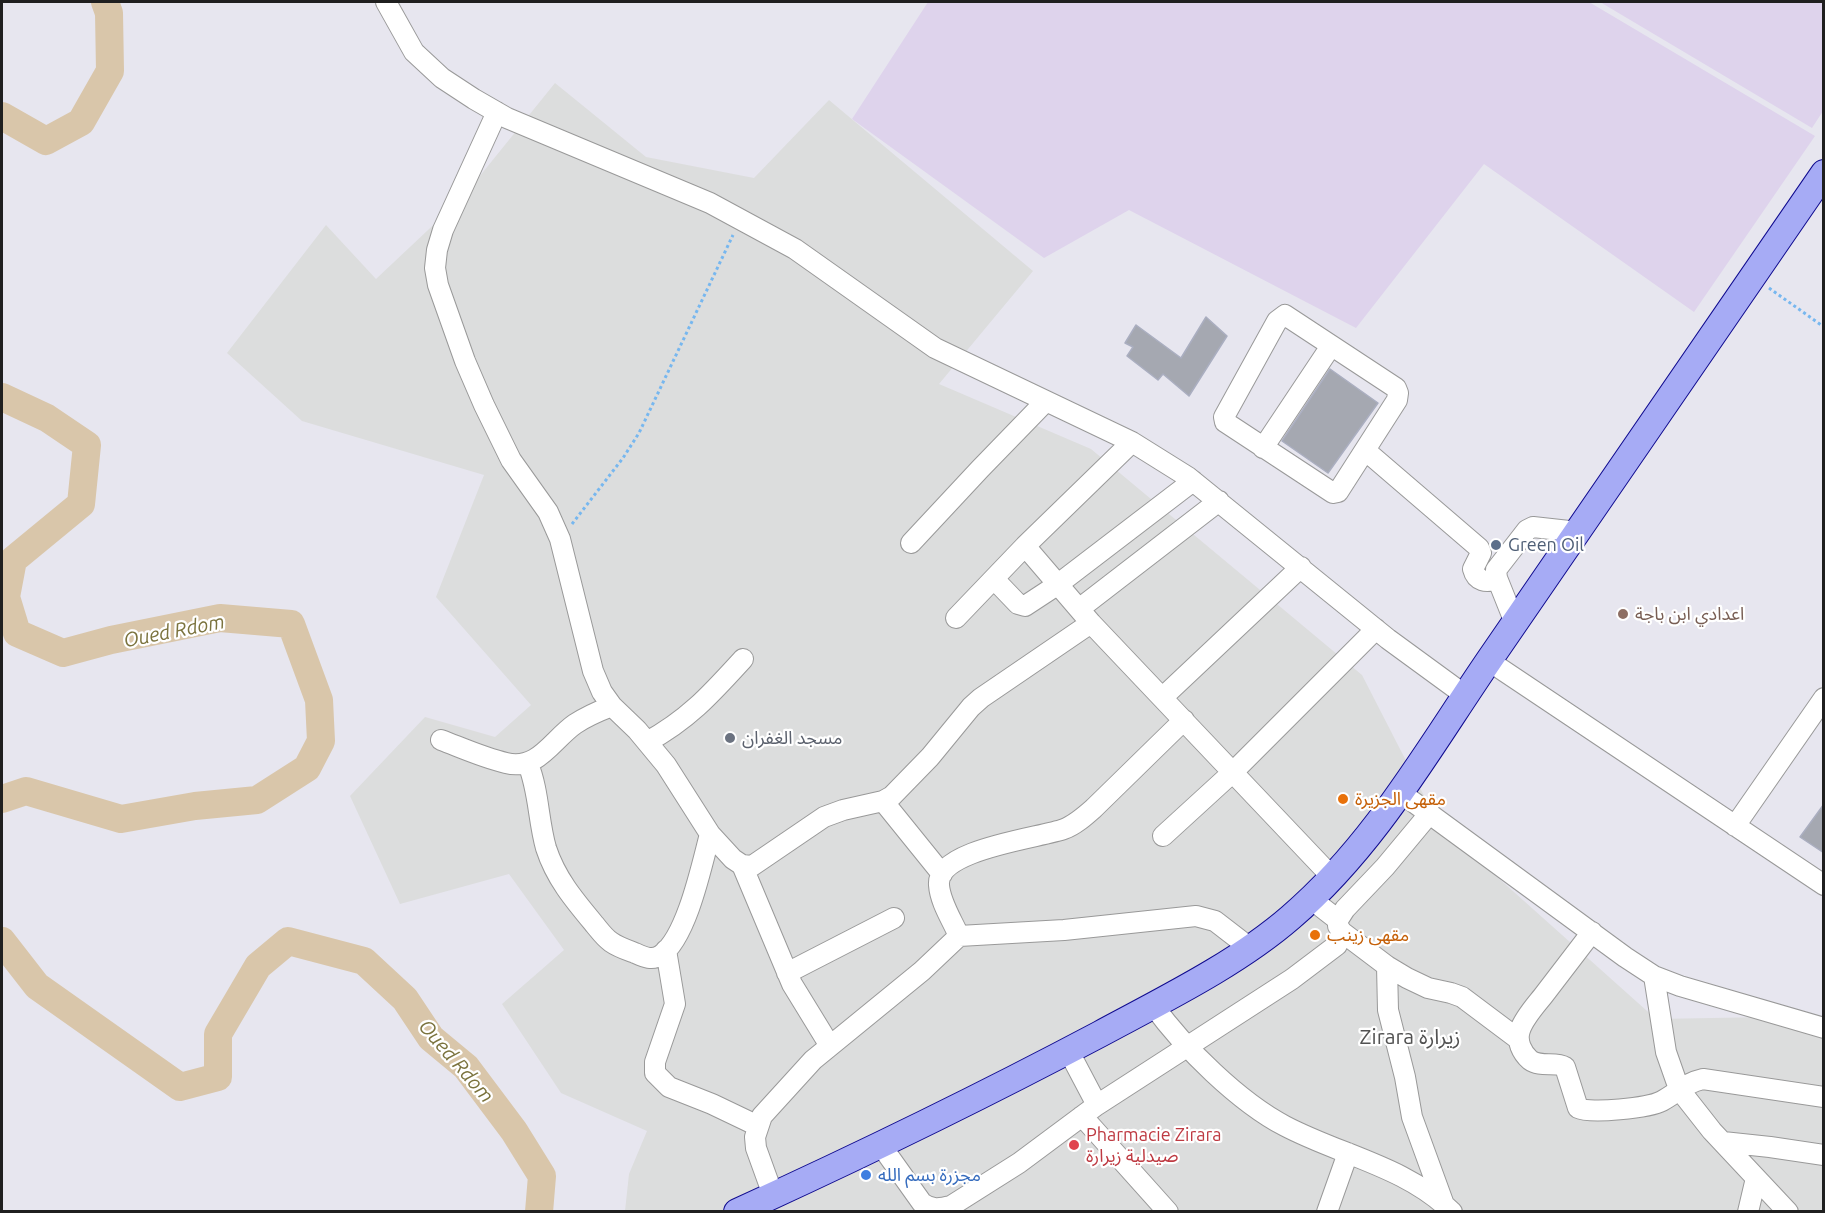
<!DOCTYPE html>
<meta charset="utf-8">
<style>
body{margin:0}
#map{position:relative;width:1825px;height:1213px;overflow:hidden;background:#e7e6ef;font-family:Ubuntu,sans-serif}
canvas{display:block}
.frame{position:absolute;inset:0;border:3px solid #1f1f1f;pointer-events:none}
</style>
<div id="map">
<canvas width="1825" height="1213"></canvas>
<div class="frame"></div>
</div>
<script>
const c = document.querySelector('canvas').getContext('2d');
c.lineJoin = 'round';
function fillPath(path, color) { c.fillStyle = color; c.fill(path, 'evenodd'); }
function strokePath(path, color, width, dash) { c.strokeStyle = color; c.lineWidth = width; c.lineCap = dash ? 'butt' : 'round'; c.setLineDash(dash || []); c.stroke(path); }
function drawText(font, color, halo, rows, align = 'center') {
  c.font = font + ' Ubuntu,"Noto Sans Arabic",sans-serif'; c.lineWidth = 4.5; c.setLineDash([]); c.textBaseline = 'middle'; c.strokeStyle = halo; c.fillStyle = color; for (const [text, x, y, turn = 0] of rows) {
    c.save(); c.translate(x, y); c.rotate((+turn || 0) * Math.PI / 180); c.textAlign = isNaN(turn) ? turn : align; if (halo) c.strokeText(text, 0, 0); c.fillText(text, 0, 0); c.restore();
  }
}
fillPath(new Path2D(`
 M555,83L646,157L754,178L829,100L1033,271L939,384L1091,449L1362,675L1439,825L1656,1019L1823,1016V1211H625L629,1174L647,1131L561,1093L502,1004L564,950L509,874L400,904L350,796L425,717L495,737L531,705L436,597L484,475L302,421L227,353L326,225L376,279L462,198Z`), '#dcdddd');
fillPath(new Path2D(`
 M928,2H1589L1815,136L1694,312L1484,164L1356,328L1129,210L1044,258L852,119Z
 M1600,2H1823V111L1812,128Z`), '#ded3ec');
strokePath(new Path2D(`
 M2,116L46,141L81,122L110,71L109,13L105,2
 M2,397L47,418L87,445L81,504L13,560L6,597L17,633L63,653L111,640L220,618L291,624L319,700L321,741L307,768L257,800L195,806L121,819L26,791L2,799
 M2,941L37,986L180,1087L218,1077V1034L258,966L288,941L364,961L405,999L431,1038L466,1067L514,1131L542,1176L539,1212`), '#d9c6aa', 28);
const building = new Path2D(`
 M1206,317L1227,336L1189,396L1163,374L1158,380L1127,356L1133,347L1125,343L1136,325L1181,358Z
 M1330,369L1378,403L1328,473L1282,441Z
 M1824,804V853L1800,837Z`);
fillPath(building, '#a5a8b1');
strokePath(building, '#aaaec0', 1.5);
const minor = new Path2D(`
 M386,2L414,52L442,78L474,99L507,118L710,203L795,249L935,348L1132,442L1188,477L1388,639L1466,696
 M497,112L443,230L437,250L435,268L438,285L465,361L484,405L511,460L548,512L560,539L593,671L602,692L612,706L637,730L666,765L710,834L733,859L742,865L752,866L824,817L843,810L883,801L892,796L930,757L971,707L981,698L1091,623L1332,877
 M1285,315L1396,388L1398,393L1397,400L1338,492L1333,493L1225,422L1224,417L1277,321Z
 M1263,448L1331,346
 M1366,451L1479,548L1481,553L1473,569C1476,581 1487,584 1497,578
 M911,543L980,469L1046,401
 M994,579L1018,604L1025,606L1057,585L1193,481
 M1079,609L1219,501
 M956,618L1025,546
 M1091,623L1025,546L1132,442
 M1515,623L1497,578L1496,570L1527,530L1533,527L1578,532
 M1489,661L1824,885
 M1163,697L1301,567
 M441,740C462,748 484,758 506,763C538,771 552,740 575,724C587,716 599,711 612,706
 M647,742C689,719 711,694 743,659
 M528,764C539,791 538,820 546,848C556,879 575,901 595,925C600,931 604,937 611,942C618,947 627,950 635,953C644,957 652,961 661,955C687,937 702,864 710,834
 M1401,793L1625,957L1654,976L1680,986L1824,1028
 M883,801L942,874
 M1735,826L1824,698
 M1163,836L1233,772L1376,629
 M742,865L792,984L830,1046
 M1311,899L1338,920V926L1342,932L1387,966L1407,978L1428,988L1451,993L1462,997L1518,1039
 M1338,920L1345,909L1385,867L1430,813
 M1592,932C1576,953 1560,974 1543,996C1535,1006 1524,1018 1520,1030C1516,1041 1522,1053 1530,1060C1541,1068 1555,1061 1565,1067L1578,1108C1590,1114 1649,1108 1662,1101C1677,1093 1685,1083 1703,1079L1824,1097
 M959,936L1064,930L1196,916L1215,921L1250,948
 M666,950L675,1004L655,1062V1073L669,1087L712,1104L758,1126
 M1387,966L1388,1010L1405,1077L1412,1117L1443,1202
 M787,973L894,918
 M1654,976L1666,1052L1679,1089L1712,1131L1788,1212
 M1153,1005C1184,1048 1239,1102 1285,1126C1340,1155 1407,1167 1452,1212
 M1097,1105L1292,979L1337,945L1342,932
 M1082,1116L1168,1212
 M1723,1142L1770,1147L1824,1155
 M880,1144L922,1203C932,1210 939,1209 951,1206L1019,1163L1097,1105L1068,1050
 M773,1195L756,1148L755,1137L762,1116L813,1060L922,971L959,936C952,920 940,902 939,885C936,849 1040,838 1064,829C1075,825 1085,816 1094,808L1184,720
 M1327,1212L1348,1153
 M1748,1212L1756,1178`);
const major = new Path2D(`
 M737,1212C860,1156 981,1097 1100,1034C1163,1000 1237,964 1291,917C1377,843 1431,744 1494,653C1605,494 1715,334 1824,173`);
strokePath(minor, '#999', 22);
strokePath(major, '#100b8f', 28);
strokePath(new Path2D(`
 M1769,288L1824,327
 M572,524L623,458L639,433L733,235`), '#77b7ef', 3, [3, 3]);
strokePath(minor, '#fff', 20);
strokePath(major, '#a6abf5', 26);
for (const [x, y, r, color] of [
 [1496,545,6,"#5c6f8a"],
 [1623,614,6,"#8d6e63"],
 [730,738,6,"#6b7280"],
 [1343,799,6,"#e8710a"],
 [1315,935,6,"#e8710a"],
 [1074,1145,6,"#e0444e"],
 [866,1175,6,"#3f7fe0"]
]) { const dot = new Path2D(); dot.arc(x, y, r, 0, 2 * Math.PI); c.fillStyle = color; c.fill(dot); strokePath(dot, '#fff', 2); }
drawText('18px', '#4e5e75', '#fff', [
 ["Green Oil",1508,545]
], 'left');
drawText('18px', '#785e54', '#fff', [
 ["اعدادي ابن باجة",1635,614]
], 'left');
drawText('18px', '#5b616d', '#fff', [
 ["مسجد الغفران",742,738]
], 'left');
drawText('18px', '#c56008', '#fff', [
 ["مقهى الجزيرة",1355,799],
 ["مقهى زينب",1327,935]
], 'left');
drawText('18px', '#be3a42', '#fff', [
 ["Pharmacie Zirara",1086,1135],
 ["صيدلية زيرارة",1086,1156]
], 'left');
drawText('18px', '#366cbe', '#fff', [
 ["مجزرة بسم الله",878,1175]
], 'left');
drawText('italic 20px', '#7b733e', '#fff', [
 ["Oued Rdom",174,631,-11],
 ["Oued Rdom",456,1061,49]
]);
drawText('21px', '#525252', '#fff', [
 ["Zirara زيرارة",1410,1037]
]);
</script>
